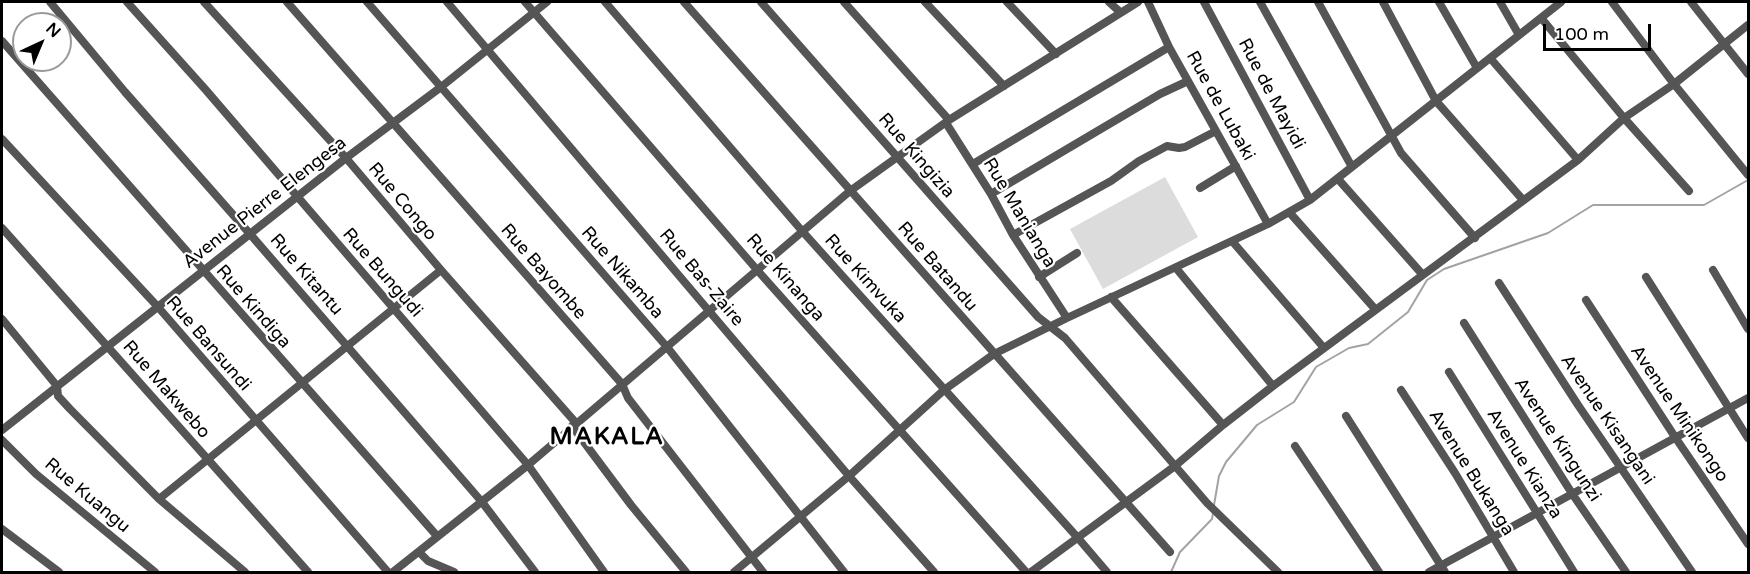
<!DOCTYPE html>
<style>
body{margin:0}
#map{position:relative;width:1750px;height:574px;overflow:hidden;background:#fff;font-family:"Varela Round",sans-serif}
canvas{display:block}
.frame{position:absolute;inset:0;border:3px solid #000;pointer-events:none}
.north{position:absolute;left:12px;top:12px;width:60px;height:60px;box-sizing:border-box;background:#fff;border:2px solid #999;border-radius:50%;rotate:44deg;font-size:16px;font-weight:700;line-height:24px;text-align:center;color:#000}
.north::after{content:'';display:block;margin:auto;width:21px;height:27px;background:#000;clip-path:polygon(50% 0,100% 100%,50% 72%,0 100%)}
.scale{position:absolute;left:1543px;top:24px;width:108px;height:27px;box-sizing:border-box;border:3px solid #000;border-top:0;padding-left:8px;font-size:18px;line-height:21px;white-space:nowrap;color:#000;-webkit-text-stroke:4px #fff;paint-order:stroke}
</style>
<div id="map">
<canvas width="1750" height="574"></canvas>
<div class="frame"></div>
<div class="north">N</div>
<div class="scale">100 m</div>
</div>
<script>
const c = document.querySelector('canvas').getContext('2d');
c.lineJoin = 'round';
function fillPath(path, color) { c.fillStyle = color; c.fill(path, 'evenodd'); }
function strokePath(path, color, width, dash) { c.strokeStyle = color; c.lineWidth = width; c.lineCap = dash ? 'butt' : 'round'; c.setLineDash(dash || []); c.stroke(path); }
function drawText(font, color, halo, rows, align = 'center') {
  c.font = font + ' "Varela Round",sans-serif'; c.lineWidth = 4.5; c.setLineDash([]); c.textBaseline = 'middle'; c.strokeStyle = halo; c.fillStyle = color; for (const [text, x, y, turn = 0] of rows) {
    c.save(); c.translate(x, y); c.rotate((+turn || 0) * Math.PI / 180); c.textAlign = isNaN(turn) ? turn : align; if (halo) c.strokeText(text, 0, 0); c.fillText(text, 0, 0); c.restore();
  }
}
fillPath(new Path2D(`
 M1165,177L1198,237L1103,289L1070,229Z`), '#dcdcdc');
strokePath(new Path2D(`
 M1214,505L1219,476L1226,462L1257,425L1294,402L1316,367L1349,348L1368,344L1408,312L1427,280L1444,269L1548,233L1593,205H1704L1748,180
 M1171,572L1180,552L1212,519L1213,513`), '#a3a3a3', 2);
strokePath(new Path2D(`
 M50,2L125,92L250,234L482,502L535,572
 M127,2L205,89L528,465L604,572
 M204,2L346,158L441,270L576,423
 M287,2L622,384L628,398L763,572
 M367,2L667,347L844,572
 M447,2L849,476L934,572
 M525,2L758,271L1026,572
 M605,2L803,232L1078,538L1107,572
 M684,2L1170,552
 M761,2L1038,317L1065,338L1207,503L1278,572
 M844,2L949,120
 M925,2L1004,86
 M1007,2L1056,54
 M1109,2L1120,12
 M1148,2L1169,47L1268,224
 M1204,2L1310,200
 M1260,2L1352,167
 M1318,2L1401,153L1475,238
 M1383,2L1436,101L1523,200
 M1439,2L1477,68
 M1500,2L1519,35
 M1612,2L1674,84L1748,175
 M1691,2L1748,74
 M1542,19L1624,118L1689,191
 M2,41L437,536
 M1491,59L1578,160
 M946,123L991,194L1013,235L1067,318
 M2,139L158,307L388,572
 M973,164L1169,47
 M1338,179L1422,274
 M1200,188L1236,166
 M991,194L1160,94L1188,81
 M1290,213L1375,309
 M2,228L308,572
 M1013,235L1111,181L1139,161L1167,146L1179,148L1185,147L1216,131
 M1232,241L1324,348
 M1176,268L1273,386
 M1713,270L1748,329
 M1039,277L1077,253
 M1646,277L1748,438
 M1499,283L1578,405L1692,572
 M1111,297L1223,425
 M1586,300L1675,437L1748,544
 M2,319L57,386L58,396L70,409L159,499L245,572
 M1464,323L1573,495L1626,572
 M1449,372L1574,572
 M1401,390L1455,473L1514,572
 M1346,416L1445,572
 M572,426L631,505L686,572
 M2,430L346,158L441,87L547,2
 M2,440L36,474L155,572
 M1295,446L1379,572
 M159,499L441,270
 M2,529L59,572
 M419,552L428,561L454,572
 M393,572L528,465L850,191L949,120L1138,2
 M734,572L849,476L944,390L994,354L1067,318L1268,224L1310,200L1561,2
 M1031,572L1175,466L1223,425L1273,386L1578,160L1624,118L1674,84L1748,25
 M1429,572L1748,398`), '#555', 8);
drawText('18px', '#000', '#fff', [
 ["Rue de Mayidi",1271,94,62],
 ["Rue de Lubaki",1220,106,61],
 ["Rue Kingizia",916,156,49],
 ["Rue Congo",402,202,50],
 ["Avenue Pierre Elengesa",265,203,-38],
 ["Rue Manianga",1019,213,59],
 ["Rue Batandu",937,267,49],
 ["Rue Bayombe",543,272,49],
 ["Rue Bungudi",382,273,49],
 ["Rue Nikamba",622,273,49],
 ["Rue Kitantu",306,275,49],
 ["Rue Bas-Zaire",701,278,50],
 ["Rue Kinanga",785,278,49],
 ["Rue Kimvuka",865,279,48],
 ["Rue Kindiga",253,307,49],
 ["Rue Bansundi",208,344,49],
 ["Rue Makwebo",166,390,49],
 ["Avenue Minikongo",1679,414,56],
 ["Avenue Kisangani",1607,420,56],
 ["Avenue Kingunzi",1557,440,57],
 ["Avenue Kianza",1524,464,58],
 ["Avenue Bukanga",1471,473,58],
 ["Rue Kuangu",87,496,40]
]);
c.letterSpacing = '1.5px';
drawText('bold 24px', '#000', '#fff', [
 ["MAKALA",607,438]
]);
c.letterSpacing = '0px';
</script>
